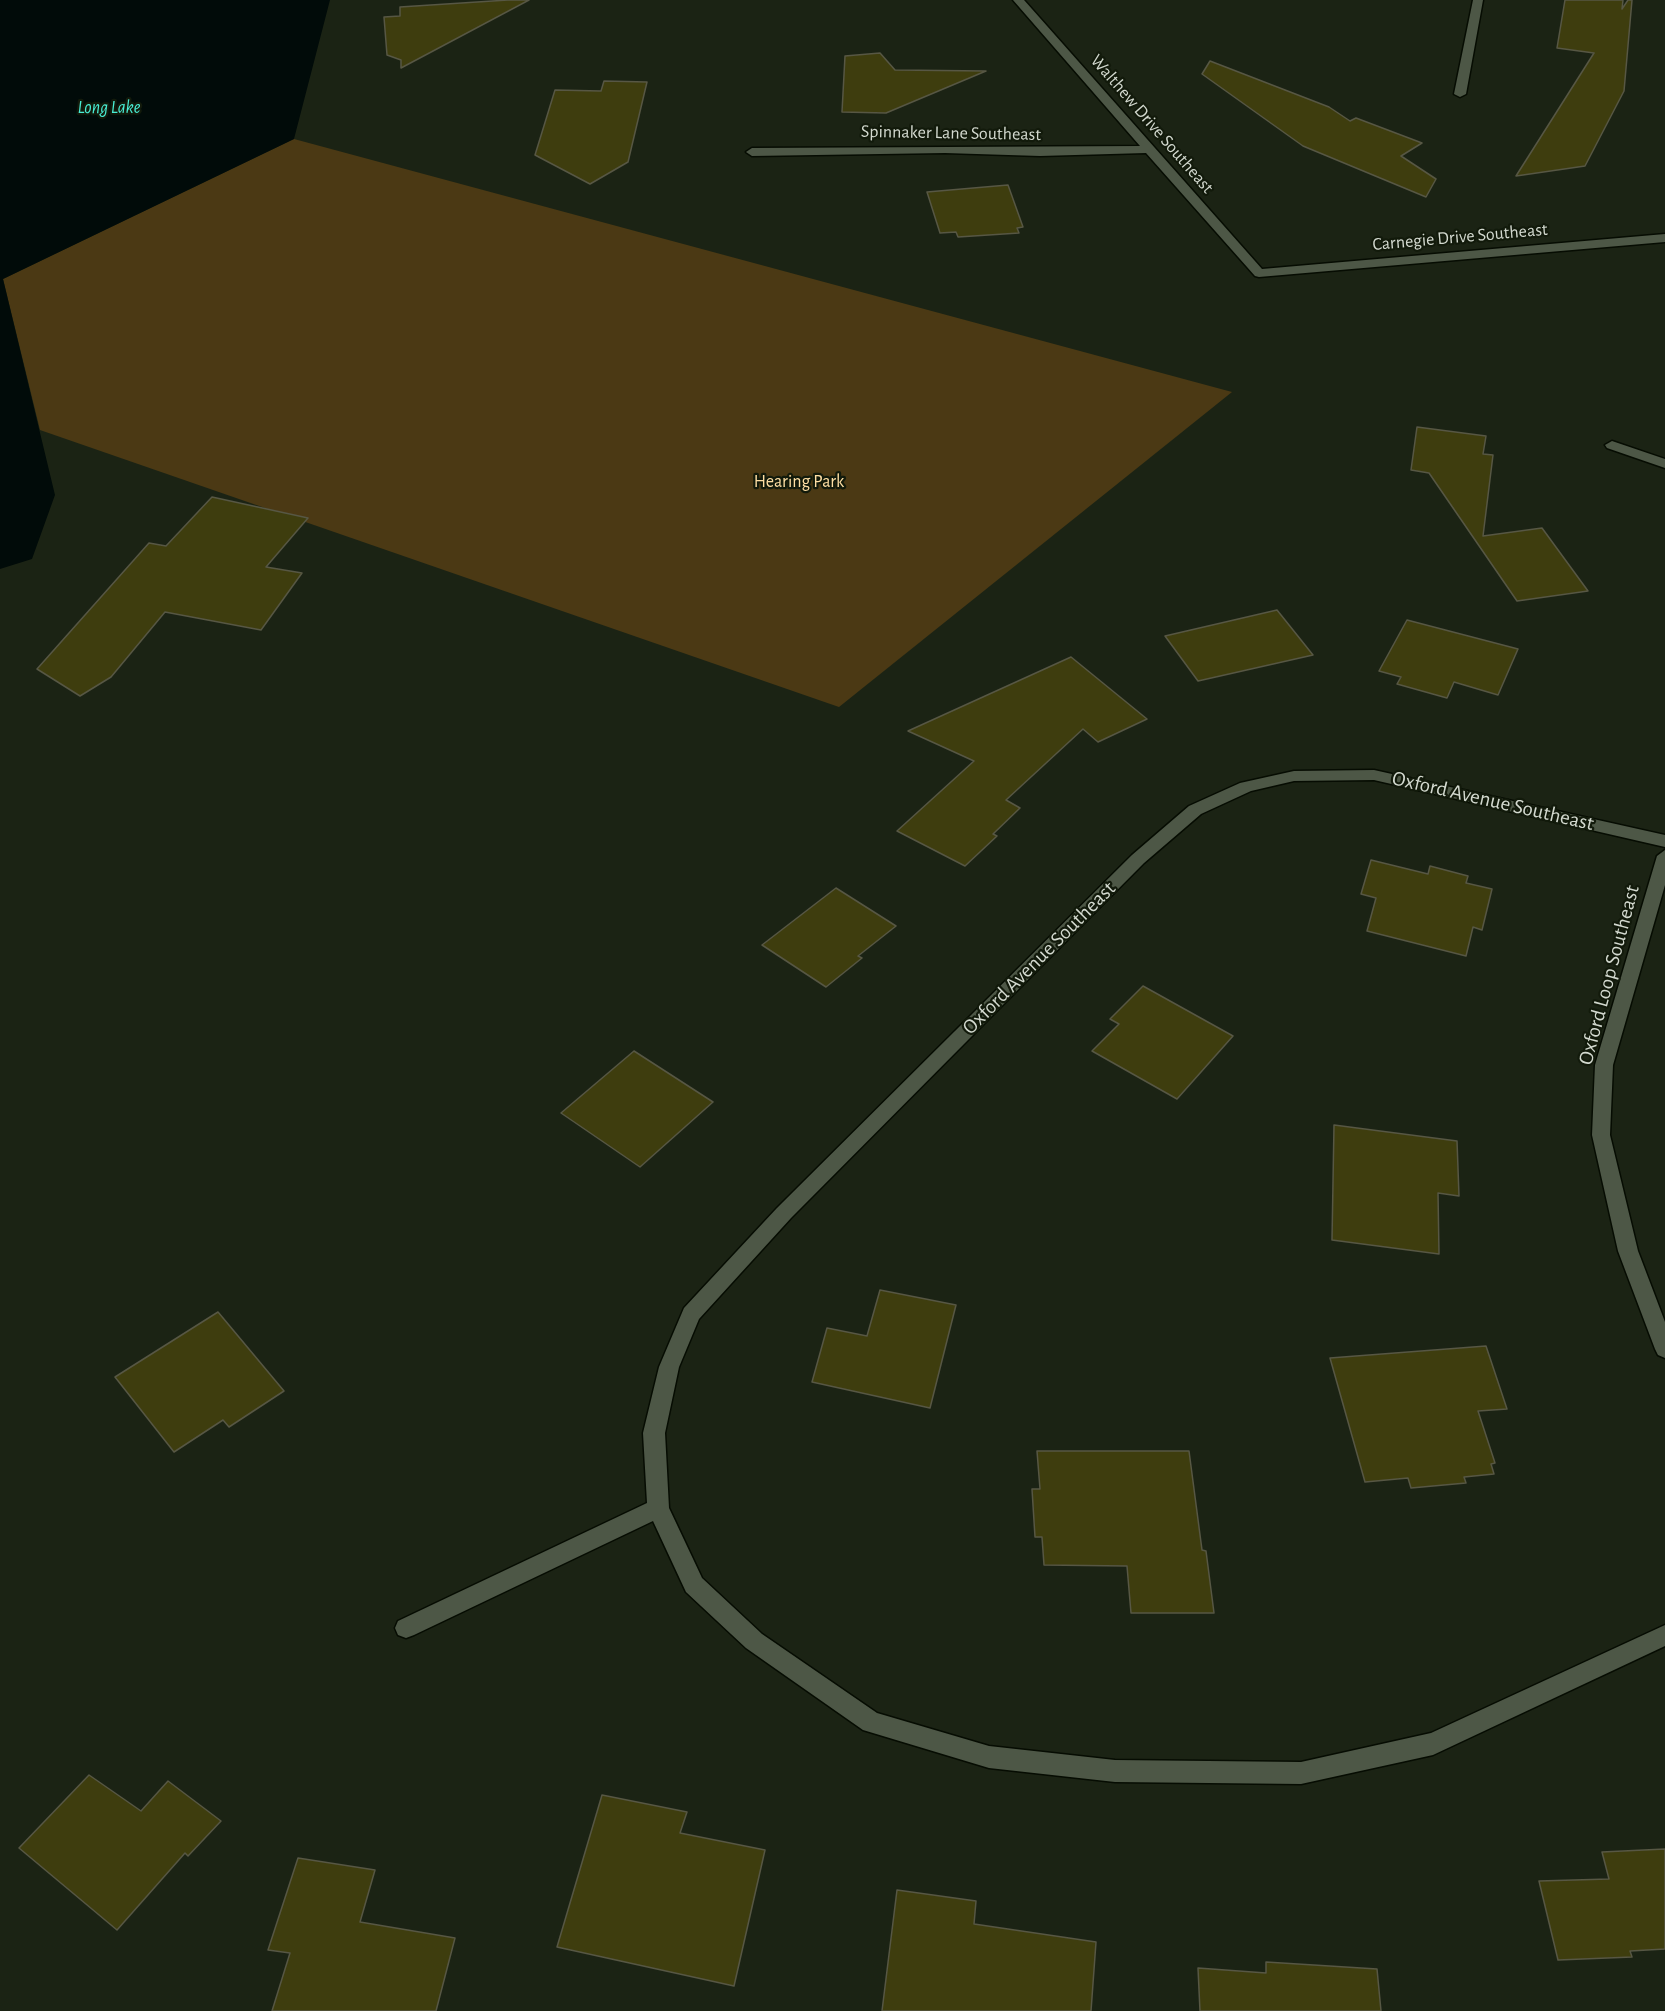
<!DOCTYPE html>
<style>
body{margin:0}
canvas{display:block;background:#1b2314}
</style>
<canvas width="1665" height="2011"></canvas>
<script>
const c = document.querySelector('canvas').getContext('2d');
c.lineJoin = 'round';
function fillPath(path, color) { c.fillStyle = color; c.fill(path, 'evenodd'); }
function strokePath(path, color, width, dash) { c.strokeStyle = color; c.lineWidth = width; c.lineCap = dash ? 'butt' : 'round'; c.setLineDash(dash || []); c.stroke(path); }
function drawText(font, color, halo, rows, align = 'center') {
  c.font = font + ' "Alegreya Sans",sans-serif'; c.lineWidth = 4.5; c.setLineDash([]); c.textBaseline = 'middle'; c.strokeStyle = halo; c.fillStyle = color; for (const [text, x, y, turn = 0] of rows) {
    c.save(); c.translate(x, y); c.rotate((+turn || 0) * Math.PI / 180); c.textAlign = isNaN(turn) ? turn : align; if (halo) c.strokeText(text, 0, 0); c.fillText(text, 0, 0); c.restore();
  }
}
fillPath(new Path2D(`
 M294,139L1232,392L839,707L40,430L3,279Z`), '#4b3914');
fillPath(new Path2D(`
 M0,0H330L294,139L3,279L55,495L32,559L0,569Z`), '#010b09');
const building = new Path2D(`
 M508,0H529L401,68V60L387,55L384,17L400,16V7Z
 M1565,0H1623L1622,9L1628,0H1632L1624,91L1585,166L1516,176L1594,53L1557,48Z
 M880,53L895,70L986,71L886,113L842,112L845,56Z
 M1210,61L1329,107L1350,121L1356,118L1422,143L1401,156L1436,179L1426,197L1303,146L1202,74Z
 M604,81L647,82L628,162L590,184L535,155L555,90L601,91Z
 M1008,185L1023,227L1017,228L1019,233L958,237L956,232L940,233L927,192Z
 M1417,427L1486,436L1483,454L1493,455L1483,536L1542,528L1588,591L1517,601L1429,473L1411,470Z
 M212,497L308,518L266,567L302,573L261,630L165,612L111,677L80,696L37,669L149,543L166,546Z
 M1277,610L1313,655L1198,681L1165,636Z
 M1407,620L1518,649L1498,695L1454,682L1447,698L1397,684L1401,677L1379,671Z
 M1071,657L1147,719L1098,742L1083,729L1006,800L1020,808L993,834L997,836L965,866L897,831L974,761L908,731Z
 M1371,860L1428,874L1430,866L1468,876L1466,883L1492,889L1482,930L1473,927L1466,956L1367,931L1376,898L1361,894Z
 M836,888L896,926L858,956L862,958L826,987L762,945Z
 M1143,986L1233,1036L1177,1099L1092,1051L1119,1024L1110,1019Z
 M634,1051L713,1102L640,1167L561,1113Z
 M1334,1125L1457,1141L1459,1196L1438,1193L1439,1254L1332,1240Z
 M880,1290L956,1305L930,1408L812,1382L827,1328L867,1336Z
 M218,1312L284,1391L229,1427L223,1420L174,1452L115,1377Z
 M1486,1346L1507,1409L1478,1411L1495,1463L1491,1464L1494,1474L1464,1477L1466,1483L1411,1488L1408,1478L1365,1482L1330,1358Z
 M1037,1451H1189L1202,1550L1206,1551L1214,1613H1131L1127,1566L1044,1565L1042,1537H1035L1032,1489H1040Z
 M89,1775L141,1811L168,1781L221,1821L188,1856L185,1853L117,1930L19,1848Z
 M602,1795L687,1812L680,1833L765,1850L734,1986L557,1947Z
 M1665,1849V1949L1630,1951L1632,1957L1558,1960L1539,1881L1609,1879L1602,1852Z
 M298,1858L375,1870L360,1922L455,1938L436,2011H272L290,1953L268,1950Z
 M897,1890L976,1901L974,1924L1096,1942L1091,2011H882Z
 M1266,1962L1377,1969L1381,2011H1200L1198,1968L1266,1973Z`);
fillPath(building, '#3e3d0e');
strokePath(building, '#575744', 1.5);
const street = new Path2D(`
 M1013,0H1024L1262,269L1665,234V242L1259,277L1255,276L1146,153L1040,156L945,153L752,156L746,152L752,148L1140,146Z
 M1473,0H1483L1466,94L1460,97L1454,94Z
 M1612,441L1665,459V468L1607,448L1605,445Z
 M1374,770L1665,835V847L1374,780L1294,781L1251,791L1201,814L1144,863L791,1218L699,1319L679,1367L665,1433L669,1508L702,1578L762,1634L877,1713L989,1746L1115,1760L1301,1762L1431,1733L1665,1625V1646L1433,1755L1301,1784L1115,1782L989,1768L863,1730L746,1648L686,1592L653,1521L414,1635L406,1638L398,1635L395,1628L398,1621L647,1503L643,1433L659,1367L684,1308L777,1208L1132,855L1189,806L1240,783L1294,771Z
 M1665,850V885L1613,1065L1610,1135L1638,1251L1665,1322V1358L1658,1355L1655,1349L1618,1251L1592,1135L1595,1065L1657,856Z`);
strokePath(street, '#060c02', 3);
fillPath(street, '#4d5746');
drawText('italic 18px', '#48edd5', '#121a0b', [
 ["Long Lake",109,108]
]);
drawText('18px', '#d3d9cf', '#121a0b', [
 ["Walthew Drive Southeast",1152,124,49],
 ["Spinnaker Lane Southeast",951,133,1],
 ["Carnegie Drive Southeast",1460,237,-5]
]);
drawText('18px', '#fedea3', '#121a0b', [
 ["Hearing Park",799,482]
]);
drawText('21px', '#d3d9cf', '#121a0b', [
 ["Oxford Avenue Southeast",1493,801,13],
 ["Oxford Avenue Southeast",1039,958,-45],
 ["Oxford Loop Southeast",1609,975,-75]
]);
</script>
